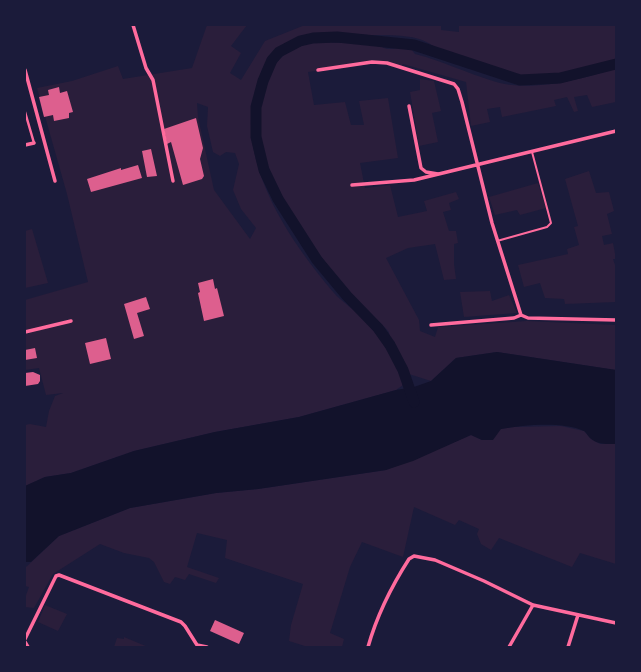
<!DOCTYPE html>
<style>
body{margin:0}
#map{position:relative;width:641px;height:672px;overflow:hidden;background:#1b1b3a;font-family:Manrope,sans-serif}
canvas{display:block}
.frame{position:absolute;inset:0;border:26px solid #1b1b3a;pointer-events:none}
</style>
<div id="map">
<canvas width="641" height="672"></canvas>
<div class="frame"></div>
</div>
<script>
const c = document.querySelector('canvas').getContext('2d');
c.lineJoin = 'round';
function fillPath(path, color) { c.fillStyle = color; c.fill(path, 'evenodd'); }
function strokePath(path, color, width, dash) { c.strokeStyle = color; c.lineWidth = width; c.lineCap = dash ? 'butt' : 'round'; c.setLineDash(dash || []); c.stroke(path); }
fillPath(new Path2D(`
 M207,25H247L231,46L241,53L230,73L241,80L265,41L305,25H441V30L459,32V25H616V60C587,71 551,79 519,76C493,73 462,58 437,50C424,33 388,35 369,35C347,35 325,31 303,37C293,39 277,46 271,54C258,72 251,103 251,125C251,144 257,167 264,184C279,223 307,261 334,293C341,301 351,307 359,315C375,329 400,364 403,385L396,390L299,417L215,432L134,451L71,473L45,477L25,486V425L30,424L46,427L49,411L55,396L63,393L46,395L39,368L25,370V300L88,282L67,194L37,88L72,81L118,66L123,79L192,68ZM197,103L208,107L207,126L213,152L220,156L226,152L235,153L239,164L233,190L241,209L256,228L250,239L214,190L198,117Z
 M323,41C339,45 357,40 373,43C378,44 382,48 387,49C399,50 407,41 415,54C442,61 467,73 493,81C529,93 581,80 616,68V102L592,107L587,95L574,97L578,111L574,112L567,97L554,100L556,106L502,117L500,107L487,109L490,122L471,126L466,82L403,64L401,67L380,62L308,72L314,105L345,102L351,125H364L359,101L388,98L398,158L360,163L365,188L390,185L398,217L427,211L424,201L456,192L459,199L449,203L451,210L443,212L449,231H456L458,243L454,244V264L456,279L444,280L435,244L408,248L386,258L419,320L420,331L435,337L438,327L527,321L616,325V370L497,352L456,358L431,381L409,374C403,362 398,350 391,339C389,337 390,333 388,331C381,322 371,316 363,308C327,268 272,195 260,142C256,124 260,100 266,83C277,54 293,45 323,41Z
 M420,79L434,81L441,111L432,113L438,142L419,146L410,92L420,90Z
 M589,171L596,193L609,192L614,211L607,214L612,234L602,236L604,245L613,243L616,259H613L616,268V302L565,304L564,299L545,298L540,283L524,287L518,265L568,254L567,249L579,245L574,227L578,226L565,179Z
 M538,183L546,208L520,215L517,210L495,215L489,197Z
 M32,229L48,283L25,288V231Z
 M490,291L492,301L509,295L517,313L464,317L460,292Z
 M561,426L584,431L591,439L600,444H616V564L580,553L572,567L499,538L491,550L481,544L477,534L479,529L459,520L455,525L414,507L403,557L362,542L350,567L330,633L344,639L342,647H308L289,641L291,625L303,584L225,558L227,540L197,533L187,567L219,578L216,583L189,574L185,580L175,577L170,584L164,582L154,562L149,558L124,553L100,544L53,574L34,608L25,607V598L29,587L25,586V568L59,536L130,508L216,493L258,489L386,470L471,435L482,440L500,429L514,427Z
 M45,605L67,614L58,631L38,622Z
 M124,637L148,647H114L117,638L124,639Z`), '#2a1e3b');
fillPath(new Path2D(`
 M497,352L616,370V444C606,444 598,445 590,438C588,436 586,432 584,431C563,421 523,425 501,429L493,440H482L471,435L413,461L386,470L258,489L216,493L130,508L59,536L31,562H25V486L45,477L71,473L134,451L215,432L299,417L396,390L414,387L431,381L456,358Z`), '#12122b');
strokePath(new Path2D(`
 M414,402L403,370L390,345L378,328L347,296L317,260L278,199L264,170L256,137V107L263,81L272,60L279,52L300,41L313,38L337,37L414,45L520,80L560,78L616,64`), '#12122b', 11);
fillPath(new Path2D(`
 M59,87L60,93L67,91L73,112L69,113V118L54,121L53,115L44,117L39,97L49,95L48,90Z
 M196,118L203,148L200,159L204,176L202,179L183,185L171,142L167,144L164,129Z
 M151,149L157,176L147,177L142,151Z
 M138,165L142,178L91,192L87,179L121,168V170Z
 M213,279L215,289L217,288L224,316L204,321L198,293L200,292L198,283Z
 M146,297L150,309L137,313L144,336L134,339L124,304Z
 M106,338L111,359L90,364L85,343Z
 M35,348L37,358L25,360V350Z
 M33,372L40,375V381L38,384L25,386V373Z
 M215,620L244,633L239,644L210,631Z`), '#dd5f8e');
strokePath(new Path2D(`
 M497,241L547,227L551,223L532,152`), '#ff6b9d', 2);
strokePath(new Path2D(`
 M25,112L34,143`), '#ff6b9d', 2.5);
strokePath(new Path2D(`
 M133,25L146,68L153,80L173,181
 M25,70L55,181
 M318,70L372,62L387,63L454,84L458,89L462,102L492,223L521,315L528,318L616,320
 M409,106L421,168L426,172L438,174
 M25,145L34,143
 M352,185L414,180L616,131
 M431,325L514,318L521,315
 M25,332L71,321
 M25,639L56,576L59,575L181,622L185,626L197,645L207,647
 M25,642L28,647
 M368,647C377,615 391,587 409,559L414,556L435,560L484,581L533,605L616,623
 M509,647L533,605
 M568,647L578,615`), '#ff6b9d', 3.5);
</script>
